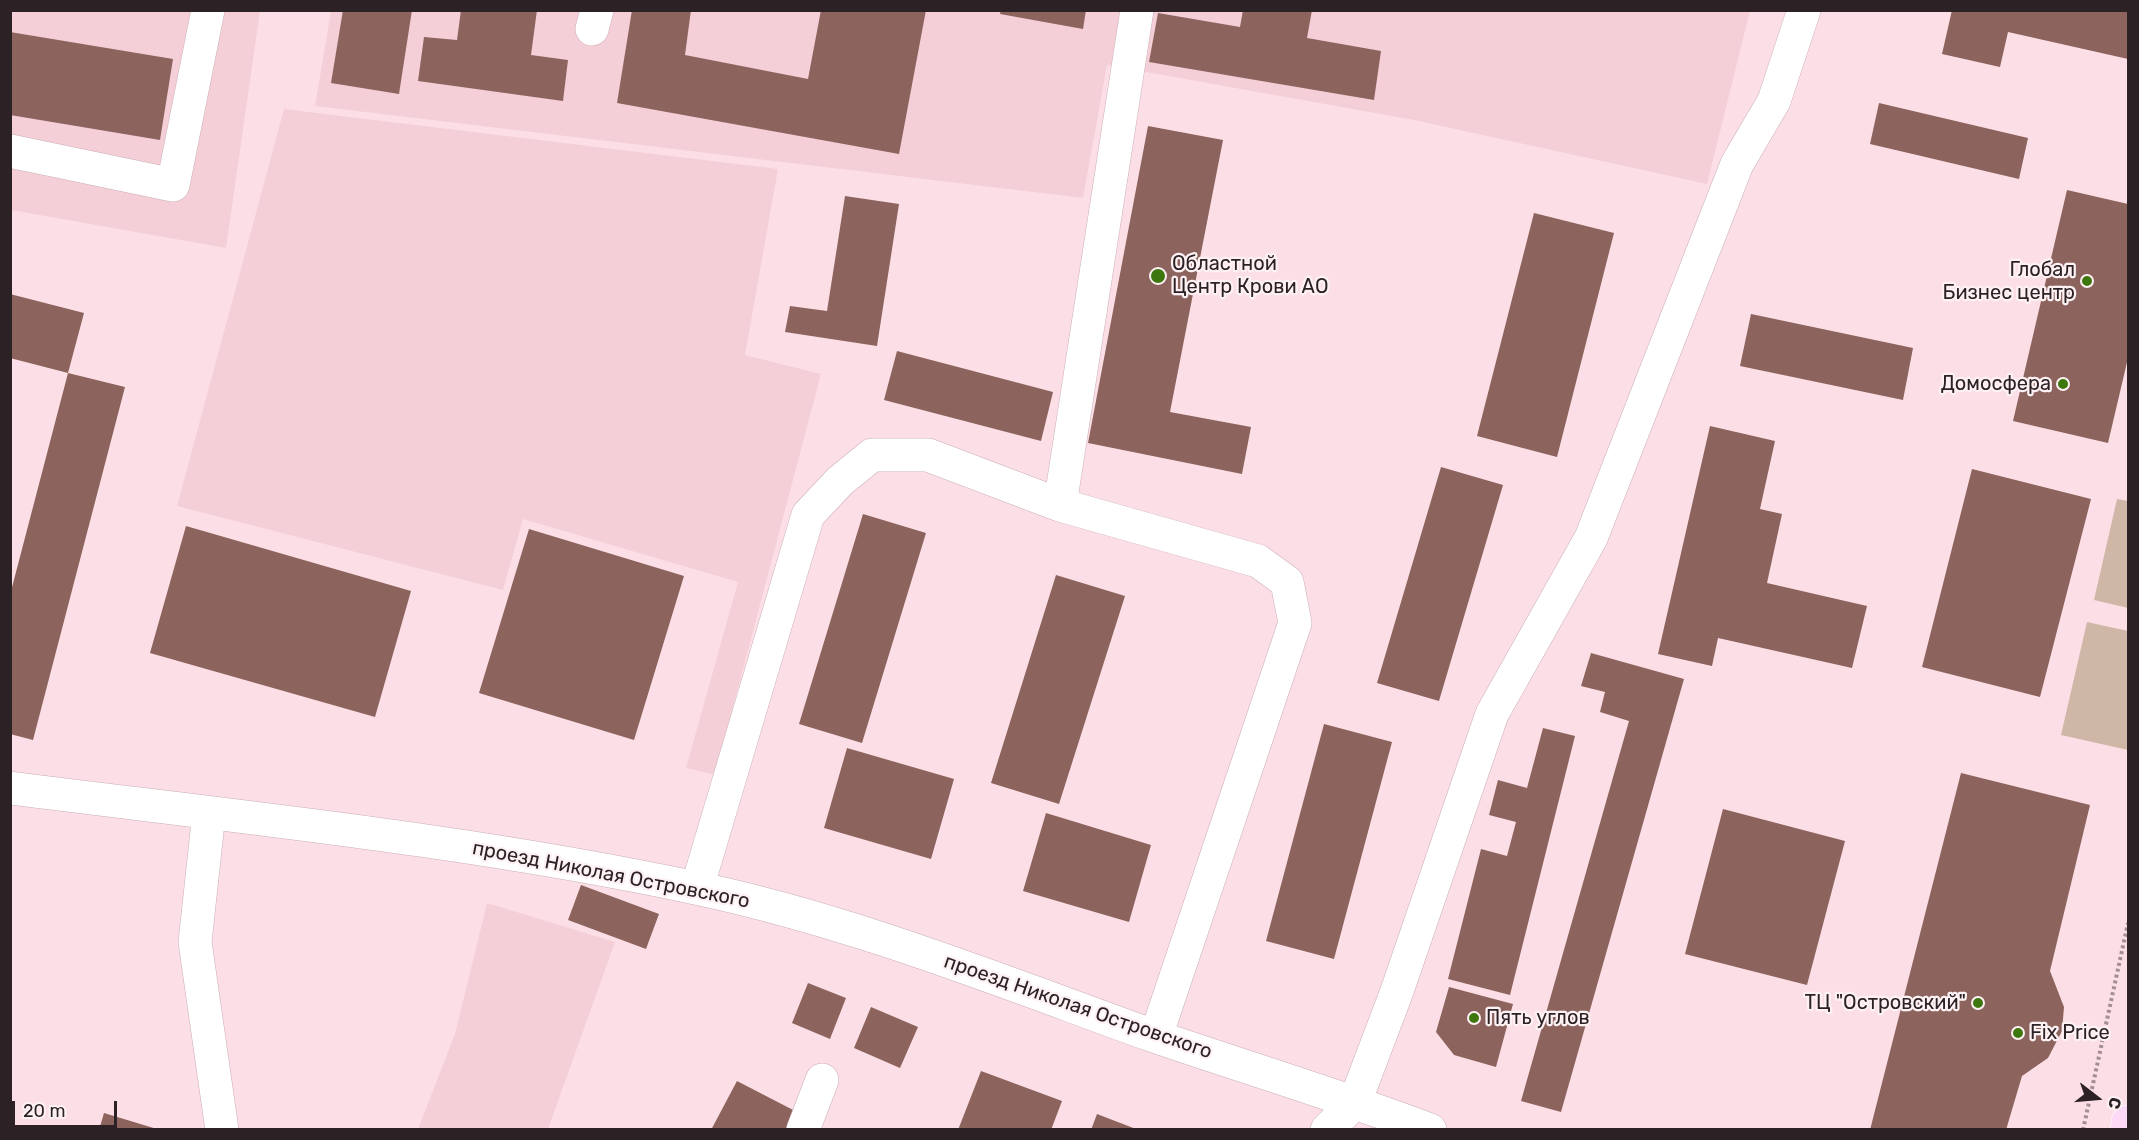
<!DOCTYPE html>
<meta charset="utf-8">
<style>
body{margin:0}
#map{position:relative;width:2139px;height:1140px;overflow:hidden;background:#fcdfe6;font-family:Rubik,sans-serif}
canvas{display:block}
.frame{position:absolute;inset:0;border:12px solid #2c2124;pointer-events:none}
.north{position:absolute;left:2067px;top:1068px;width:60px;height:60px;-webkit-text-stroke:4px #fdf1f4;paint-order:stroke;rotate:106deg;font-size:16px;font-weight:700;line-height:24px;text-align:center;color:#2c2124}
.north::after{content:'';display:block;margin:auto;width:21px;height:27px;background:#2c2124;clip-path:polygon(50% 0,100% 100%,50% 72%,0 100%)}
.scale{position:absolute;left:12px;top:1101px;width:105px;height:27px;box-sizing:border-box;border:3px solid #2c2124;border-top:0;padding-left:8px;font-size:18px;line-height:21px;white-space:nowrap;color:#2c2124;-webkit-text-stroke:4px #fdf1f4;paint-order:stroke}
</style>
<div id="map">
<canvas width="2139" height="1140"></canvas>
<div class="frame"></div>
<div class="north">С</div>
<div class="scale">20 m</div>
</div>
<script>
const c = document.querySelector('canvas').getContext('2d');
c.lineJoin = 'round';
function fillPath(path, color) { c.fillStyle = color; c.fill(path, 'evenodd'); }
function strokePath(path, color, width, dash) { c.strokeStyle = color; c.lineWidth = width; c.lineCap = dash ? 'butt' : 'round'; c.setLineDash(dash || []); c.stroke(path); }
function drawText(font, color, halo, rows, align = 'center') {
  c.font = font + ' Rubik,sans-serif'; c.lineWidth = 4.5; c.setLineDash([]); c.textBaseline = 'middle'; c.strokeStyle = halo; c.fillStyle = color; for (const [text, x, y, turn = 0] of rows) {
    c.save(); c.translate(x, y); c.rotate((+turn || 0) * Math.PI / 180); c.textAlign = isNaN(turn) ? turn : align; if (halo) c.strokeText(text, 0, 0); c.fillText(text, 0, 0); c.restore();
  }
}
fillPath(new Path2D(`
 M10,11H260L226,248L11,210Z
 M331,11H1750L1707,184L1414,120L1107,65L1083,198L315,106Z
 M284,109L778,169L745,355L821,374L715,775L686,768L738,582L523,519L503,590L177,506Z
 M487,903L615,942L548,1129H418L455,1034Z`), '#f4cfd8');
fillPath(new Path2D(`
 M2117,499L2128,501V608L2094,600Z
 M2087,622L2128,631V750L2061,735Z`), '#cfb7a7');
fillPath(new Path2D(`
 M343,10H412L399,94L331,83Z
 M461,10H537L531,55L568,60L563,101L418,81L424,37L457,40Z
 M632,10H691L685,55L808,79L821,10H926L899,154L617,103Z
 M1001,10H1086L1083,29L1000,14Z
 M1243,10H1312L1307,38L1381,51L1374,100L1149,62L1158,13L1240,27Z
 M1952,10H2128V59L2008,32L2000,67L1942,54Z
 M10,32L173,59L160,140L10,115Z
 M1879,103L2028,138L2019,179L1870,144Z
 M1148,126L1223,140L1170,412L1251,427L1242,474L1088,443Z
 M2067,190L2128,204V358L2108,443L2013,421Z
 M845,196L899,204L877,346L785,332L790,306L827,311Z
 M1534,213L1614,233L1557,457L1477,436Z
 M10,294L84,313L68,373L125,387L33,740L10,734V595L68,373L10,358Z
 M1751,314L1913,348L1903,400L1740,366Z
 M897,351L1053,392L1041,441L884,400Z
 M1710,426L1775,441L1760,509L1782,514L1767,583L1867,606L1852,668L1718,638L1712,666L1658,654Z
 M1441,467L1503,485L1439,701L1377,683Z
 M1972,469L2091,499L2040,697L1922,667Z
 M863,514L926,533L862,743L799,724Z
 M186,526L411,591L375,717L150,653Z
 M529,529L684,576L634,740L479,693Z
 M1056,575L1125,596L1059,804L991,783Z
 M1591,653L1684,679L1561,1112L1521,1101L1629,721L1600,712L1605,692L1581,686Z
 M1324,724L1392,742L1334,959L1266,941Z
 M1543,728L1575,736L1510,995L1448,979L1481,849L1507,856L1516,822L1489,815L1498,780L1527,788Z
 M847,748L954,779L931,859L824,828Z
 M1961,773L2090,805L2050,971L2064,1007L2062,1031L2048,1058L2022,1076L2006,1130H1870Z
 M1723,809L1845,841L1807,985L1685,954Z
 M1046,813L1151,845L1129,922L1023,891Z
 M581,885L659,914L646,949L568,920Z
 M808,983L846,998L830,1039L792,1023Z
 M1449,987L1513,1004L1496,1067L1454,1055L1436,1032Z
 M871,1007L918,1027L900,1068L854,1048Z
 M981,1071L1062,1101L1051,1130H958Z
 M737,1081L797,1112L788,1130H711Z
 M104,1113L157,1129V1130H99Z
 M1097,1114L1136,1129V1130H1091Z`), '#8c635d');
const minor = new Path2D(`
 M592,29L597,10
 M10,151L173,185L208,10
 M1060,505L1137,10
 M10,788C239,817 470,840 696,888C852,921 1001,981 1151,1035C1244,1067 1338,1095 1430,1130
 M209,813L195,942L222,1130
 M697,888L808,515L840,481L872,455H928L1060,505L1258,561L1287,582L1295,623L1156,1036
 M803,1130L822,1080
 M1327,1130L1355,1102L1397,991L1492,714L1591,538L1737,164L1774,101L1804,10`);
const major = new Path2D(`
 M2127,1130L2128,1122`);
strokePath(minor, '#caafb5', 34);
strokePath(major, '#fff', 34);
strokePath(new Path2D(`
 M2083,1130L2128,923`), '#a38e93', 4, [3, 3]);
strokePath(minor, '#fff', 33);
strokePath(major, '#fed9f5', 33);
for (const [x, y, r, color] of [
 [1158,276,8,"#3d770e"],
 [2087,281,6,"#3d770e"],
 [2063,384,6,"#3d770e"],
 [1978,1003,6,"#3d770e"],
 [1474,1018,6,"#3d770e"],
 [2018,1033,6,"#3d770e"]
]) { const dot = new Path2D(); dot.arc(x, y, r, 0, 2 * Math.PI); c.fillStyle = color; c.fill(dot); strokePath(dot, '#fdf1f4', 2); }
drawText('20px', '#2c2124', '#fdf1f4', [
 ["Областной",1172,264],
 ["Центр Крови АО",1172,287],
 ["Глобал",2075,270,"right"],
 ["Бизнес центр",2075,293,"right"],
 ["Домосфера",2051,384,"right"],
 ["ТЦ \"Островский\"",1966,1003,"right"],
 ["Пять углов",1486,1018],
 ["Fix Price",2030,1033]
], 'left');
drawText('20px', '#2c2124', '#fdf1f4', [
 ["проезд Николая Островского",611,875,11],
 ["проезд Николая Островского",1078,1007,19]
]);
</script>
